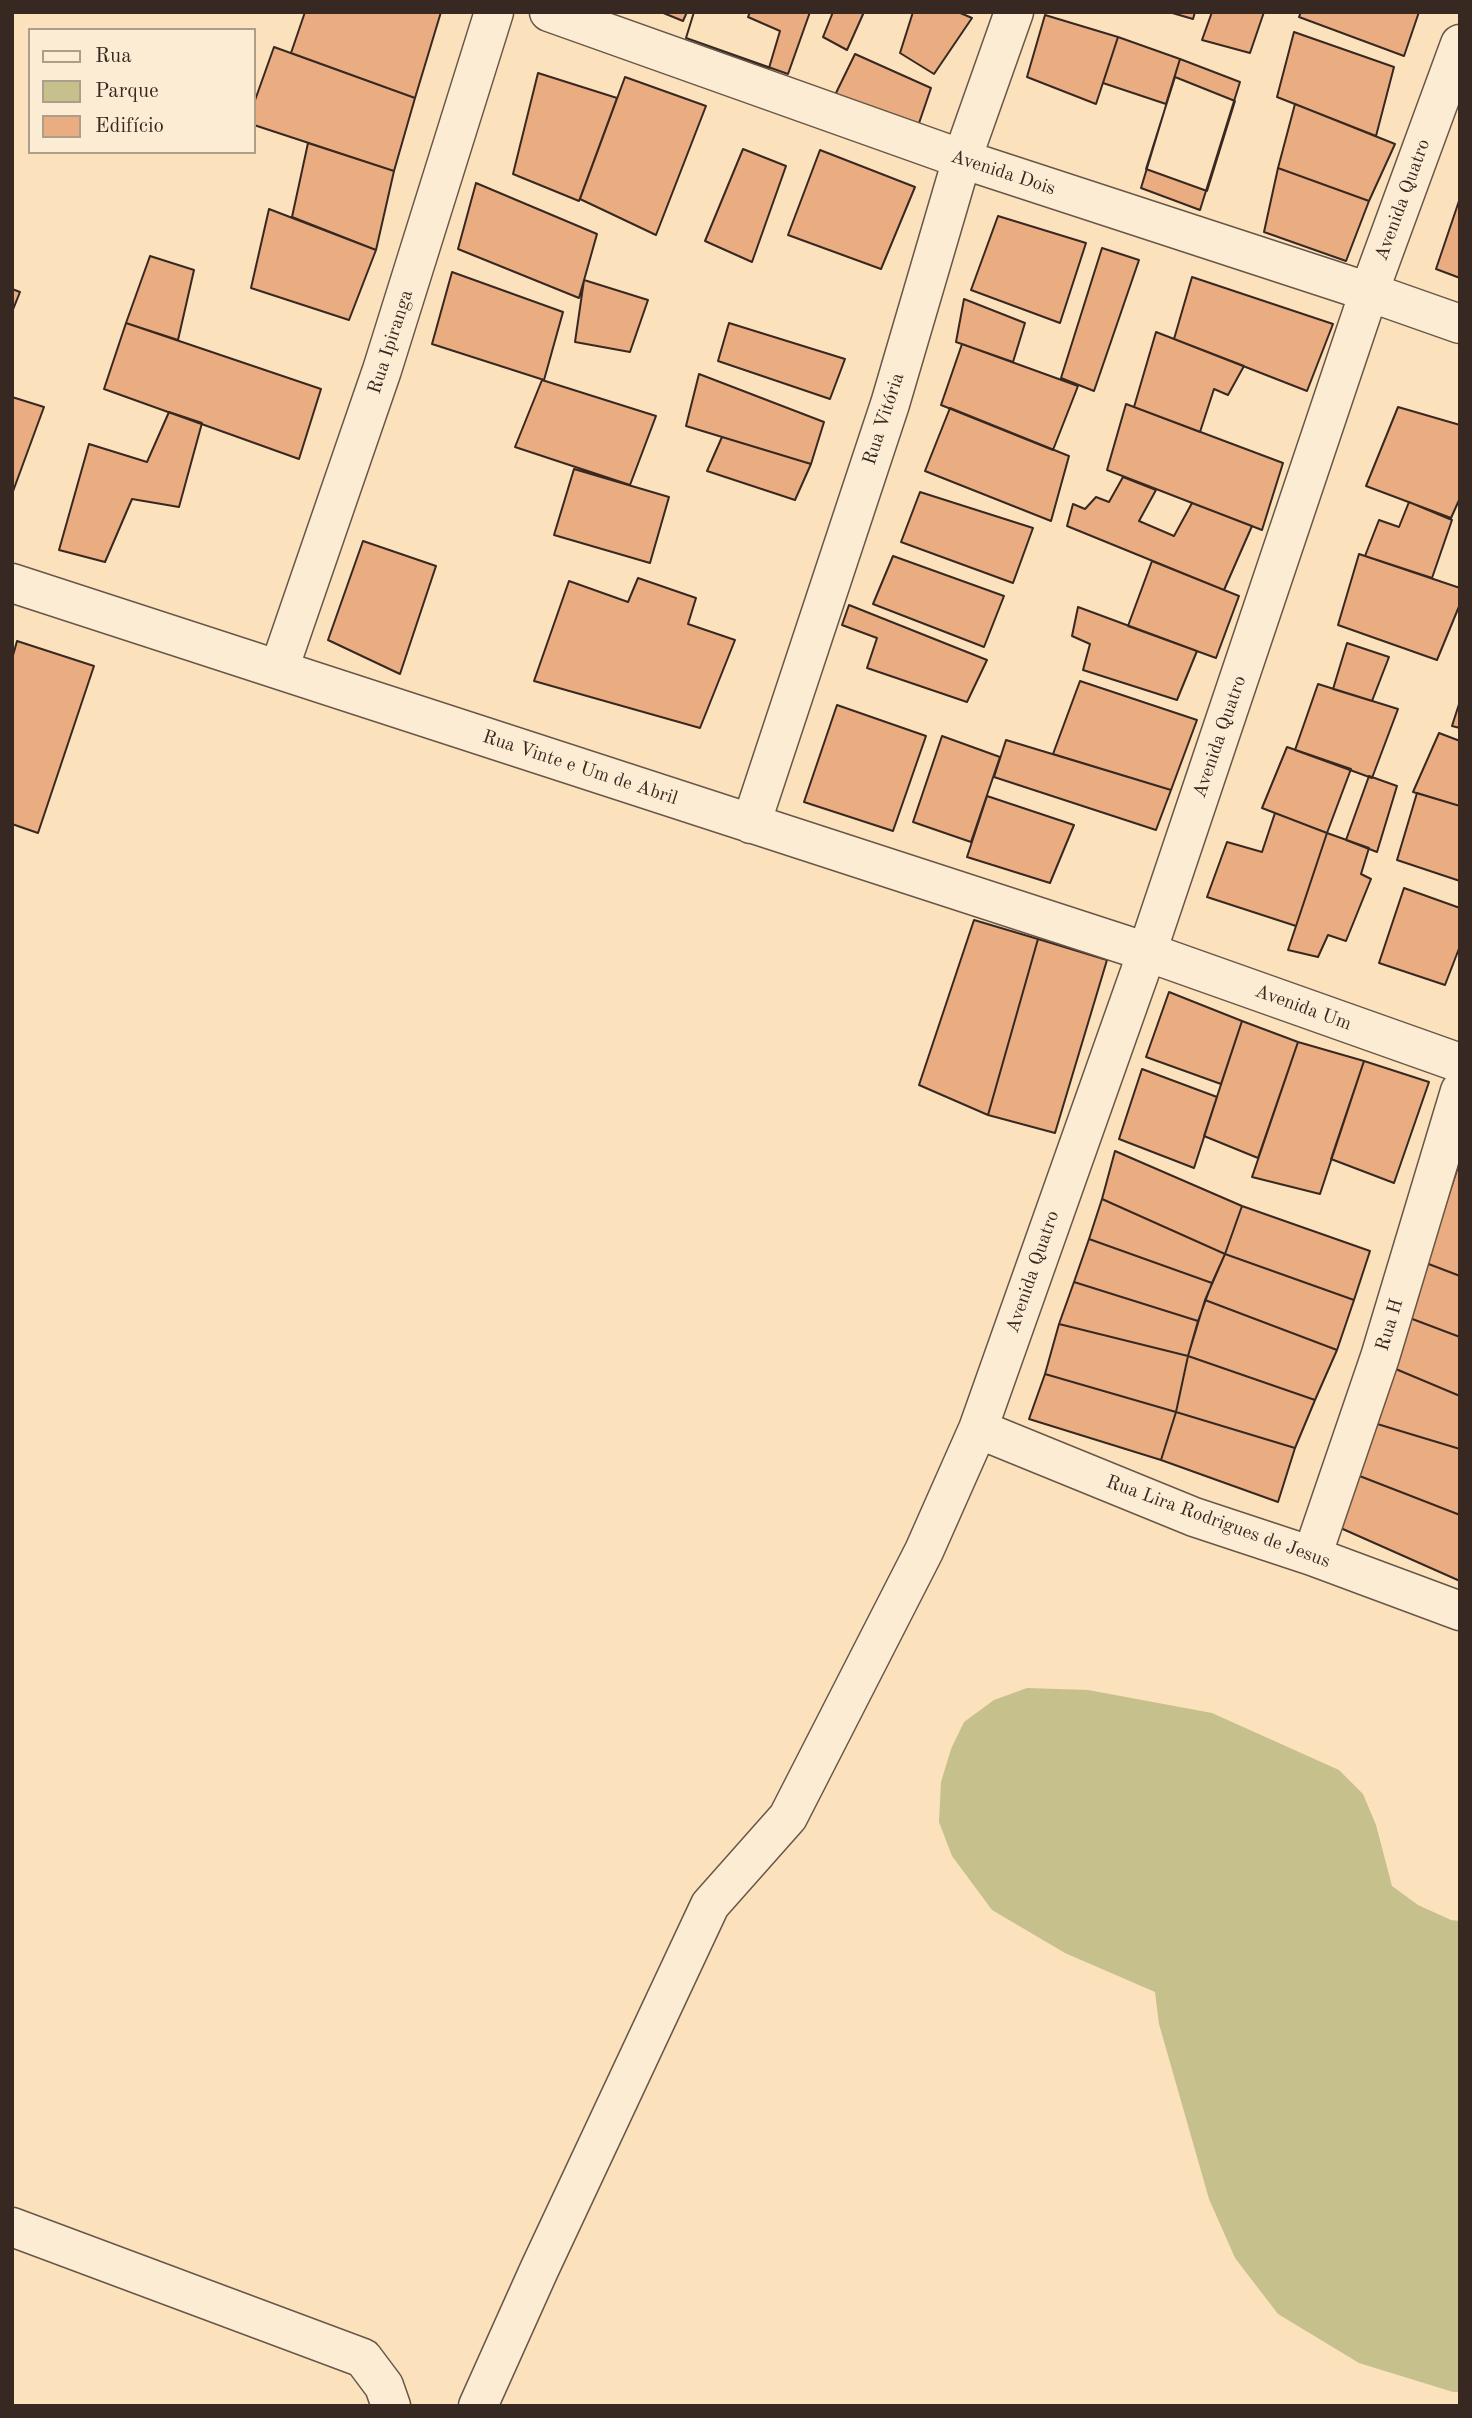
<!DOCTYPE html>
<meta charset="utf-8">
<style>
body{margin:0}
#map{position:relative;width:1472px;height:2418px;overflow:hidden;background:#fbe1bc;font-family:"Old Standard TT",serif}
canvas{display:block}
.frame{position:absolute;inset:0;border:14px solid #372822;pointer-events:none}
.legend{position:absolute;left:28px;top:28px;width:228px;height:126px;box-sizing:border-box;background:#fcecd3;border:2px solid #ad9e8c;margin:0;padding:9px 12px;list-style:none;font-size:21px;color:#372822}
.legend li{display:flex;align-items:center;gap:14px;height:35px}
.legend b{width:35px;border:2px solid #ad9e8c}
</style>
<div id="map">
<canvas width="1472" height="2418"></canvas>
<div class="frame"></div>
<ul class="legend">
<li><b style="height:9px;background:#fcecd3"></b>Rua</li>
<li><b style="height:19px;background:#c6c18c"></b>Parque</li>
<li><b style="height:19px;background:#eaad82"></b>Edifício</li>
</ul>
</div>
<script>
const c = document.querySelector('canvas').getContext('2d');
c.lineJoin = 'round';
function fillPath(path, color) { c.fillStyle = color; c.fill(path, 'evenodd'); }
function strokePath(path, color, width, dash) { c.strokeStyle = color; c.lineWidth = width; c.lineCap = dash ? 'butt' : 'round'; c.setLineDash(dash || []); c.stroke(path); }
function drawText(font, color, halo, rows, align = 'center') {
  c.font = font + ' "Old Standard TT",serif'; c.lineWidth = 7; c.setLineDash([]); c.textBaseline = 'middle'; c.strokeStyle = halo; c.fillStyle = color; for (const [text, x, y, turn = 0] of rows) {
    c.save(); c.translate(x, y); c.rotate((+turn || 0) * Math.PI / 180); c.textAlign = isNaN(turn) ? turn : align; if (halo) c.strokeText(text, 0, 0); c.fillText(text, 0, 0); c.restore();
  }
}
fillPath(new Path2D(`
 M1027,1688L1088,1690L1212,1713L1339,1770L1363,1794L1376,1825L1392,1886L1418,1905L1451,1920L1460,1921V2392H1453L1359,2363L1278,2314L1235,2258L1209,2199L1159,2024L1155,1992L1065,1953L992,1910L952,1856L939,1822L941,1782L951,1749L964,1722L994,1700Z`), '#c6c18c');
const building = new Path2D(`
 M305,12H441L415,98L291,53Z
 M661,12H687L683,21Z
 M694,12H810L788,74L686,38Z
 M694,12H750L748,17L780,31L769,68L686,38Z
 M833,12H864L847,50L823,37Z
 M913,12H958L972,18L934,74L900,53Z
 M1169,12H1195L1193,19Z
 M1212,12H1264L1250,53L1202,40Z
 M1301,12H1419L1404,56L1299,17Z
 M1045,15L1118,37L1096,104L1027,77Z
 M1294,32L1394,67L1376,136L1277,97Z
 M1118,37L1180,59L1166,104L1103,83Z
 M274,47L415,98L394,171L254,125V103Z
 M855,54L931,88L916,132L835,95Z
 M1180,59L1240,82L1200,210L1141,188Z
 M538,73L617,98L579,201L513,174Z
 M625,77L706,106L656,235L580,199Z
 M1175,77L1235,101L1207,191L1146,169Z
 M1295,104L1395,144L1369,201L1278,168Z
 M308,143L394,171L376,250L292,217Z
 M743,149L786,166L752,262L705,241Z
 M820,150L915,187L881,269L788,235Z
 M1278,168L1369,201L1346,261L1264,232Z
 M476,183L597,234L579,298L458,249Z
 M1460,198V278L1436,269Z
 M269,209L376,250L349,320L251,288Z
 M998,216L1086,243L1060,323L971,290Z
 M1102,248L1139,260L1094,391L1061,378Z
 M150,256L194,270L178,340L126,323Z
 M452,272L563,312L544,380L432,344Z
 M1192,277L1333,324L1307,391L1174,339Z
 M584,280L648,300L630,352L575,342Z
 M12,289L20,292L12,312Z
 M964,299L1025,323L1013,362L956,342Z
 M126,323L321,389L299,459L104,389Z
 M729,323L845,359L830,399L718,361Z
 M1156,332L1244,366L1228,395L1214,389L1200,432L1134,407Z
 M962,344L1078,386L1053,450L941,405Z
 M699,374L824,422L811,464L686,426Z
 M542,380L656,416L630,485L515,447Z
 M12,397L44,407L12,494Z
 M1126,404L1283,463L1262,530L1107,470Z
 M1398,407L1460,425V498L1451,518L1366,486Z
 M950,408L1069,456L1051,521L925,471Z
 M169,412L202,423L179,507L132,499L105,562L59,550L89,444L147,462Z
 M722,437L811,464L795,500L707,471Z
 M574,469L669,497L650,563L554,535Z
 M1123,477L1156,490L1139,521L1174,536L1192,503L1252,526L1224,590L1067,526L1073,504L1085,509L1096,497L1109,502Z
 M920,492L1033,528L1013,583L901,542Z
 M1409,502L1452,520L1432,578L1365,556L1379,520L1399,527Z
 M363,541L436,566L400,674L328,640Z
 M1359,554L1460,588V604L1437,660L1338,625Z
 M893,556L1004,596L984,647L873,604Z
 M1152,561L1239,596L1216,658L1128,626Z
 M638,578L696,598L688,624L735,640L700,728L534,681L569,581L628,602Z
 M849,605L987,660L967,702L867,668L877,638L842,625Z
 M1078,607L1197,651L1177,700L1083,670L1090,644L1072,636Z
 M17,641L94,666L38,833L12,824V659Z
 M1347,643L1389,657L1372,701L1333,689Z
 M1080,681L1197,720L1171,790L1053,754Z
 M1318,684L1398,709L1372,778L1295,750Z
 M1460,701V728L1452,726Z
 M837,705L926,736L893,831L804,802Z
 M1439,733L1460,741V806L1413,792Z
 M942,736L1000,757L971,842L913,822Z
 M1006,740L1171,790L1156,830L994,777Z
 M1287,747L1351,769L1327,833L1262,808Z
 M1369,776L1397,786L1377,852L1346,840Z
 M1417,793L1460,806V881L1397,860Z
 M987,796L1074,825L1050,883L967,857Z
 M1275,813L1327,833L1296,926L1207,897L1227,842L1262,852Z
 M1327,833L1369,848L1361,874L1371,879L1346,941L1328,935L1318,957L1288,950Z
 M1404,888L1460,908V946L1445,985L1379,963Z
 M974,920L1038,939L988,1115L919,1085Z
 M1038,939L1107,960L1055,1133L988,1115Z
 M1169,992L1242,1021L1221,1084L1146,1057Z
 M1242,1021L1298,1042L1258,1158L1204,1136Z
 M1298,1042L1364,1061L1320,1194L1252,1177Z
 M1364,1061L1429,1082L1394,1183L1331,1159Z
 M1142,1069L1217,1097L1194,1168L1119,1139Z
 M1115,1151L1242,1206L1225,1254L1102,1199Z
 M1460,1161V1276L1426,1263Z
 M1102,1199L1225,1254L1212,1283L1089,1239Z
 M1242,1206L1370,1251L1354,1300L1225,1254Z
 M1089,1239L1212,1283L1198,1321L1074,1282Z
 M1225,1254L1354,1300L1337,1350L1205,1300Z
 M1426,1263L1460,1276V1337L1407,1317Z
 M1074,1282L1198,1321L1188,1356L1059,1324Z
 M1205,1300L1337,1350L1315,1400L1188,1356Z
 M1407,1317L1460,1337V1396L1391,1367Z
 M1059,1324L1188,1356L1176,1412L1045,1374Z
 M1188,1356L1315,1400L1295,1448L1176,1412Z
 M1391,1367L1460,1396V1449L1374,1423Z
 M1045,1374L1176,1412L1161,1460L1029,1419Z
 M1176,1412L1295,1448L1278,1502L1161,1460Z
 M1374,1423L1460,1449V1515L1357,1475Z
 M1357,1475L1460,1515V1581L1336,1526Z`);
fillPath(building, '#eaad82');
strokePath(building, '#372822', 2);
const minor = new Path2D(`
 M549,12L962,159L1369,292L1460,324
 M12,583L1147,952L1460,1063
 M279,669L382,370L494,12
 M751,824L890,404L962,159L1014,12
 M978,1429L1194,1517L1312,1556L1460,1611
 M1312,1556L1380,1357L1460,1091
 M12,2227L363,2358L384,2386L391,2406
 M478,2406L539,2270L710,1905L788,1817L924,1551L978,1429L1147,952L1369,292L1460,44`);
strokePath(minor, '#685648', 41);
strokePath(minor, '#fcecd3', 38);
drawText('19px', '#372822', '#fcecd3', [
 ["Avenida Dois",1003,173,18],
 ["Avenida Quatro",1403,200,-70],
 ["Rua Ipiranga",391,342,-72],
 ["Rua Vitória",884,419,-72],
 ["Avenida Quatro",1220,737,-71],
 ["Rua Vinte e Um de Abril",580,768,18],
 ["Avenida Um",1303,1008,20],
 ["Avenida Quatro",1033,1272,-71],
 ["Rua H",1390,1325,-73],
 ["Rua Lira Rodrigues de Jesus",1218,1522,20]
]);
</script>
